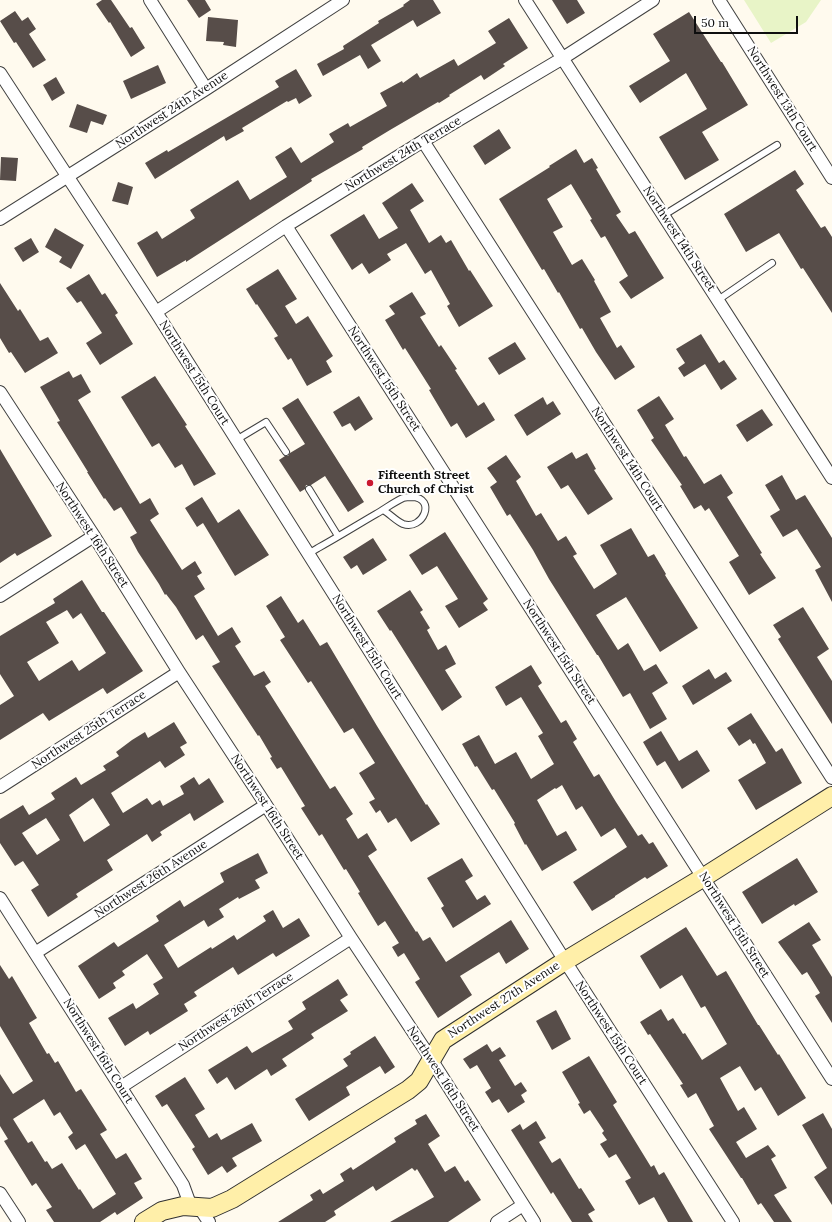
<!DOCTYPE html>
<style>
body{margin:0}
#map{position:relative;width:832px;height:1222px;overflow:hidden;background:#fffaee;font-family:Lora,serif}
canvas{display:block}
.scale{position:absolute;left:694px;top:16px;width:104px;height:18px;box-sizing:border-box;border:2px solid #0e0e0e;border-top:0;padding-left:5px;font-size:12px;line-height:14px;white-space:nowrap;color:#0e0e0e;-webkit-text-stroke:3px #fff;paint-order:stroke}
</style>
<div id="map">
<canvas width="832" height="1222"></canvas>
<div class="scale">50 m</div>
</div>
<script>
const c = document.querySelector('canvas').getContext('2d');
c.lineJoin = 'round';
function fillPath(path, color) { c.fillStyle = color; c.fill(path, 'evenodd'); }
function strokePath(path, color, width, dash) { c.strokeStyle = color; c.lineWidth = width; c.lineCap = dash ? 'butt' : 'round'; c.setLineDash(dash || []); c.stroke(path); }
function drawText(font, color, halo, rows, align = 'center') {
  c.font = font + ' Lora,serif'; c.lineWidth = 4; c.setLineDash([]); c.textBaseline = 'middle'; c.strokeStyle = halo; c.fillStyle = color; for (const [text, x, y, turn = 0] of rows) {
    c.save(); c.translate(x, y); c.rotate((+turn || 0) * Math.PI / 180); c.textAlign = isNaN(turn) ? turn : align; if (halo) c.strokeText(text, 0, 0); c.fillText(text, 0, 0); c.restore();
  }
}
fillPath(new Path2D(`
 M744,0H821L806,22L771,43Z`), '#e8f4c7');
fillPath(new Path2D(`
 M102,0H111L130,28L132,27L145,48L131,57L110,22L109,23L96,4Z
 M187,0H205L211,10L199,18Z
 M410,0H433L441,13L417,27L413,20L371,45L381,61L368,69L360,55L323,76L317,64L344,49L343,46L379,23L378,21L404,6L403,5Z
 M552,0H577L585,13L567,24Z
 M15,11L22,21L28,17L36,29L29,34L46,60L33,68L16,42L14,43L0,21Z
 M689,12L721,62H722L748,105L702,132L719,160L685,180L659,137L707,109L686,73L640,103L629,86L670,61L653,34Z
 M208,17L238,20L236,47L223,45L224,42L206,41Z
 M509,18L528,48L503,64L505,66L484,80L481,75L449,95L450,96L439,103L438,102L390,130L362,147L363,149L311,179L312,181L186,262V260L157,277L137,243L157,231L162,239L195,218L190,210L238,180L250,200L287,177L275,157L291,147L301,163L334,142L329,134L348,123L350,127L387,106L380,93L402,81L403,83L417,73L420,78L454,59L458,66L496,43L488,31Z
 M158,65L166,83L131,99L123,81Z
 M296,69L312,96L299,104L296,98L288,102L287,101L242,128L244,131L226,141L224,136L155,179L145,163L167,150L168,152L279,87L275,81Z
 M56,77L65,93L52,101L43,85Z
 M77,104L107,115L103,125L91,121L87,133L69,127Z
 M499,129L511,148L485,165L473,146Z
 M576,149L584,163L592,158L598,168L596,169L621,212L616,215L629,234L635,231L664,278L631,299L619,282L628,276L605,236L601,238L590,220L592,219L571,184L547,199L563,227L553,232L572,265L582,259L595,280L594,281L611,312L600,318L617,348L621,345L635,367L615,380L596,352L582,328L580,329L559,292L558,293L544,269L542,270L499,199L550,167L549,166Z
 M1,157L18,158L16,181L0,180Z
 M795,170L804,184L796,190L821,228L825,226L832,237V313L803,268L801,269L779,233L746,252L724,214Z
 M118,182L133,187L128,205L112,201Z
 M412,183L424,201L410,210L429,243L441,235L446,243L451,240L469,271L470,270L493,306L459,327L447,306L450,304L431,270L425,274L406,243L387,254L391,260L369,274L362,263L352,270L330,235L364,214L379,239L398,228L382,203Z
 M55,228L84,245L71,269L59,262L62,257L45,247Z
 M31,238L39,252L23,262L14,248Z
 M278,269L297,299L285,306L296,324L308,316L333,356L326,361L332,372L307,386L291,358L288,360L274,338L278,336L257,304L256,305L246,289Z
 M89,274L102,295L105,293L118,313L115,315L133,344L100,365L86,343L102,333L81,301L77,303L66,288Z
 M0,283L18,311L20,309L40,341L48,337L58,353L25,373L11,352L9,353L0,338Z
 M412,292L426,314L420,317L439,347L441,345L457,369L455,370L478,406L484,402L495,420L466,438L457,423L451,427L429,390L431,389L405,348L403,350L385,320L395,314L389,306Z
 M701,334L719,363L724,360L737,379L721,390L705,364L684,377L678,368L685,363L676,349Z
 M515,342L526,359L499,375L488,358Z
 M69,371L73,378L81,374L91,392L78,400L140,504L150,498L159,514L150,520L182,570L195,561L202,573L197,576L205,589L194,596L218,636L232,627L241,642L235,646L254,676L264,671L271,682L265,686L330,789L335,786L353,814L346,819L358,839L367,833L377,850L368,856L416,932L417,931L423,941L430,937L446,962L511,920L529,949L506,964L499,952L460,976L472,995L438,1018L415,982L420,979L404,953L398,957L392,947L399,943L385,921L378,926L358,893L360,892L346,869L344,870L322,834L319,836L301,808L305,806L281,767L277,769L270,758L272,757L259,735L258,736L212,666L220,662L203,635L196,640L176,607L166,594L165,595L159,584L138,552L130,537L137,533L121,507L114,511L105,498L104,499L87,472H88L57,422L60,421L40,387Z
 M155,376L187,425L185,426L216,474L194,486L182,464L175,468L159,443L152,447L121,397Z
 M359,396L373,419L355,431L350,423L342,427L333,412Z
 M659,396L674,419L665,425L684,457L686,456L704,484L721,474L733,493L727,497L745,526L762,553L760,554L776,578L749,595L729,562L739,556L722,529L709,508L705,511L701,505L694,509L680,486L682,485L651,440L654,438L637,410Z
 M543,397L547,405L553,401L561,414L527,436L514,415Z
 M298,398L364,502L348,512L325,476L311,485H306L305,489L300,492L279,460L285,456H288L290,453L305,444L282,408Z
 M762,409L773,425L747,442L736,425Z
 M0,449L52,536L17,556L15,553L0,563Z
 M572,452L576,459L587,453L596,469L594,470L613,499L588,515L568,485L561,489L547,467Z
 M506,455L521,477L516,481L536,516L541,513L558,541L566,536L577,554L573,556L594,589L617,574L600,545L631,528L648,557L654,554L666,574L665,575L698,628L660,652L626,597L596,615L618,650L628,643L644,671L656,664L668,683L652,693L667,719L650,729L630,693L623,697L598,655H597L549,579L533,550L510,514L507,516L490,487L497,482L487,468Z
 M782,475L796,500L805,495L832,538V602L815,570L821,567L797,529L783,537L770,516L780,510L765,485Z
 M202,497L218,523L239,509L269,555L235,576L203,523L197,527L185,508Z
 M445,532L488,599L483,603L488,610L459,628L445,606L458,599L437,566L422,575L409,555Z
 M373,538L387,560L363,575L357,565L351,569L343,557Z
 M82,580L102,612H104L143,671L107,694L103,688L49,721L43,713L0,740V705L14,696L0,674V636L55,603L53,599ZM67,610L73,619L81,613L106,653L79,671L72,660L39,681L27,662L59,643L46,622Z
 M410,590L423,610L420,612L430,628L427,630L438,650L446,645L456,664L445,670L462,697L442,711L391,630L390,631L377,611Z
 M281,596L298,623L303,619L320,646L327,642L377,726L426,805L427,804L440,824L411,842L396,818L388,823L380,810L376,813L369,802L375,799L359,773L375,763L353,728L344,733L311,681L308,683L280,640L285,637L266,606Z
 M803,607L829,649L817,657L832,681V724L778,639L781,637L773,625Z
 M531,665L542,683L538,686L561,723L566,720L577,739L573,742L594,777L599,774L616,802L638,836L642,834L649,844L653,842L668,866L647,879L645,877L615,896V897L592,911L573,882L627,847L615,828L601,837L582,806L576,810L562,785L556,789L555,788L537,800L557,836L566,831L577,850L542,871L526,844L525,845L514,824L515,823L494,789L492,790L477,766L475,767L462,744L479,735L495,764L516,752L531,779L554,764L538,736L543,733L521,697L506,706L495,687Z
 M709,669L715,679L726,672L732,681L693,705L682,686Z
 M751,713L776,752L782,748L802,783L756,810L738,780L766,763L755,743L753,744L750,739L739,746L727,728Z
 M174,722L187,743L180,747L185,755L165,768L160,761L111,793L123,813L147,798L152,805L160,800L163,806L184,794L180,786L194,777L199,785L209,778L224,802L194,821L190,813L160,832L162,835L152,842L147,834L107,860L113,870L76,894L78,897L48,917L31,890L39,885L23,861L15,866L0,843V819L23,805L29,815L55,799L51,793L76,777L81,785L106,770L103,766L119,756L116,752L132,740L145,732L148,738ZM93,798L110,825L84,842L69,815ZM46,818L60,840L37,855L22,833Z
 M661,731L679,761L697,750L710,771L682,789L665,761L657,766L643,742Z
 M258,853L268,873L255,880L260,888L239,899L238,897L219,909L224,917L208,927L204,920L164,945L178,968L211,947L212,949L234,935L237,940L266,921L263,916L273,910L283,928L299,918L310,936L276,957L273,953L238,975L233,967L194,992L197,996L184,1004L188,1011L150,1035L148,1031L125,1046L108,1018L133,1003L136,1009L159,994L153,984L163,978L147,954L122,971L125,975L113,983L116,988L99,999L78,966L114,942L118,947L159,921L156,916L180,900L184,907L224,882L220,873Z
 M462,858L473,876L465,881L477,900L485,895L491,904L453,928L441,908L444,906L427,878Z
 M797,858L818,892L795,906L794,904L762,924L742,892Z
 M809,922L821,940L812,945L832,977V1023L815,996L820,993L807,972L802,975L778,942Z
 M686,927L717,976L726,971L758,1025H759L778,1055L779,1054L806,1098L778,1116L761,1087L755,1091L740,1066L720,1078L738,1111L744,1107L757,1129L736,1142L746,1158L768,1145L776,1156L771,1159L787,1188L774,1195L792,1222H774L761,1203L758,1205L742,1178H741L709,1129L714,1126L696,1093L688,1098L680,1085L683,1084L650,1034L648,1035L640,1022L661,1009L668,1021L673,1018L683,1034L685,1033L702,1060L727,1044L705,1006L701,1008L682,975L660,989L640,956Z
 M0,965L9,979L12,976L37,1018L29,1023L47,1054L49,1053L55,1063L58,1061L76,1092L81,1089L107,1130L100,1134L116,1159L126,1153L142,1179L134,1183L143,1198L117,1215L115,1212L100,1222H54L46,1210L52,1207L36,1183L32,1186L4,1141L8,1139L0,1126V1074L13,1094L33,1081L0,1026ZM44,1099L54,1116L60,1112L73,1133L68,1137L76,1150L85,1144L116,1194L93,1209L80,1189L79,1190L62,1163L52,1169L47,1161L45,1162L32,1141L28,1143L13,1119Z
 M338,979L348,995L340,1000L348,1011L311,1034L314,1038L282,1059L287,1066L271,1076L267,1069L235,1090L227,1077L217,1084L208,1070L247,1046L252,1053L293,1029L288,1021L306,1009L302,1002Z
 M556,1010L571,1039L552,1050L536,1021Z
 M375,1036L395,1067L385,1074L380,1066L346,1087L350,1095L309,1121L295,1099L348,1066L343,1059L351,1054L350,1052Z
 M487,1044L492,1052L500,1047L506,1056L499,1060L515,1086L521,1082L527,1091L521,1095L525,1102L508,1113L499,1099L492,1103L485,1092L491,1088L477,1065L470,1069L463,1059Z
 M589,1056L617,1102L613,1105L651,1167L654,1165L659,1175L664,1172L693,1222H668L654,1197L639,1205L625,1181L631,1178L616,1154L609,1158L600,1144L607,1140L602,1133L604,1131L590,1110L584,1114L578,1104L580,1103L562,1072Z
 M185,1077L205,1109L195,1115L209,1138L217,1133L221,1140L252,1123L262,1141L232,1158L237,1166L227,1173L222,1166L208,1175L192,1149L195,1147L167,1104L162,1107L155,1096Z
 M823,1113L832,1129V1205L814,1177L827,1168L802,1125Z
 M426,1114L440,1136L428,1144L445,1172L455,1166L465,1182L468,1180L481,1200L448,1222H390L434,1197L417,1169L415,1171L412,1168L376,1191L373,1186L334,1211L336,1215L325,1222H278L313,1200L310,1195L320,1189L323,1194L344,1181L340,1174L351,1167L353,1170L396,1142L394,1138L417,1124L415,1120Z
 M536,1121L546,1138L539,1142L552,1163L560,1158L579,1189L581,1188L595,1210L588,1214L593,1222H572L553,1192L551,1194L511,1130L520,1124L523,1130Z`), '#574d49');
const lane = new Path2D(`
 M664,215L777,145
 M718,300L772,263
 M236,440L266,422L286,452
 M309,489L338,536
 M308,554L318,548C338,537 357,525 376,514C385,509 394,502 403,498C406,497 409,497 412,497C437,498 423,531 403,524C396,521 390,514 383,510`);
const street = new Path2D(`
 M150,0L206,89
 M525,0L832,478
 M719,0L832,178
 M0,73L156,312L565,961L733,1222
 M423,141L832,778
 M0,219L206,89L343,0
 M286,226L832,1079
 M156,312L286,226L423,141L563,58L653,0
 M0,392L94,536L179,672L266,805L351,938L431,1059L534,1222
 M0,596L94,536
 M0,787L179,672
 M0,898L183,1185L191,1207
 M35,953L266,805
 M121,1087L351,938
 M0,1193L19,1222
 M199,1207L209,1222
 M497,1222L523,1205`);
const secondary = new Path2D(`
 M144,1222L162,1211L183,1206L212,1208L232,1199L408,1090L419,1081L443,1040L565,961L704,877L832,796`);
strokePath(lane, '#414141', 8);
strokePath(street, '#414141', 14);
strokePath(secondary, '#303030', 20);
strokePath(lane, '#fff', 6);
strokePath(street, '#fff', 12);
strokePath(secondary, '#ffefa9', 18);
for (const [x, y, r, color] of [
 [370,483,4,"#ca192f"]
]) { const dot = new Path2D(); dot.arc(x, y, r, 0, 2 * Math.PI); c.fillStyle = color; c.fill(dot); strokePath(dot, '#fff', 1.5); }
drawText('12px', '#0e0e0e', '#fff', [
 ["Northwest 13th Court",782,99,58],
 ["Northwest 24th Avenue",172,110,-33],
 ["Northwest 24th Terrace",403,154,-31],
 ["Northwest 14th Street",679,239,57],
 ["Northwest 15th Court",194,373,58],
 ["Northwest 15th Street",384,379,57],
 ["Northwest 14th Court",627,459,57],
 ["Northwest 16th Street",92,535,57],
 ["Northwest 15th Court",367,647,58],
 ["Northwest 15th Street",559,652,57],
 ["Northwest 25th Terrace",89,730,-33],
 ["Northwest 16th Street",267,807,57],
 ["Northwest 26th Avenue",151,879,-33],
 ["Northwest 15th Street",734,925,58],
 ["Northwest 27th Avenue",504,1000,-33],
 ["Northwest 26th Terrace",236,1012,-33],
 ["Northwest 15th Court",611,1033,57],
 ["Northwest 16th Court",98,1051,58],
 ["Northwest 16th Street",443,1079,57]
]);
drawText('bold 12px', '#0e0e0e', '#fff', [
 ["Fifteenth Street",378,476],
 ["Church of Christ",378,490]
], 'left');
</script>
